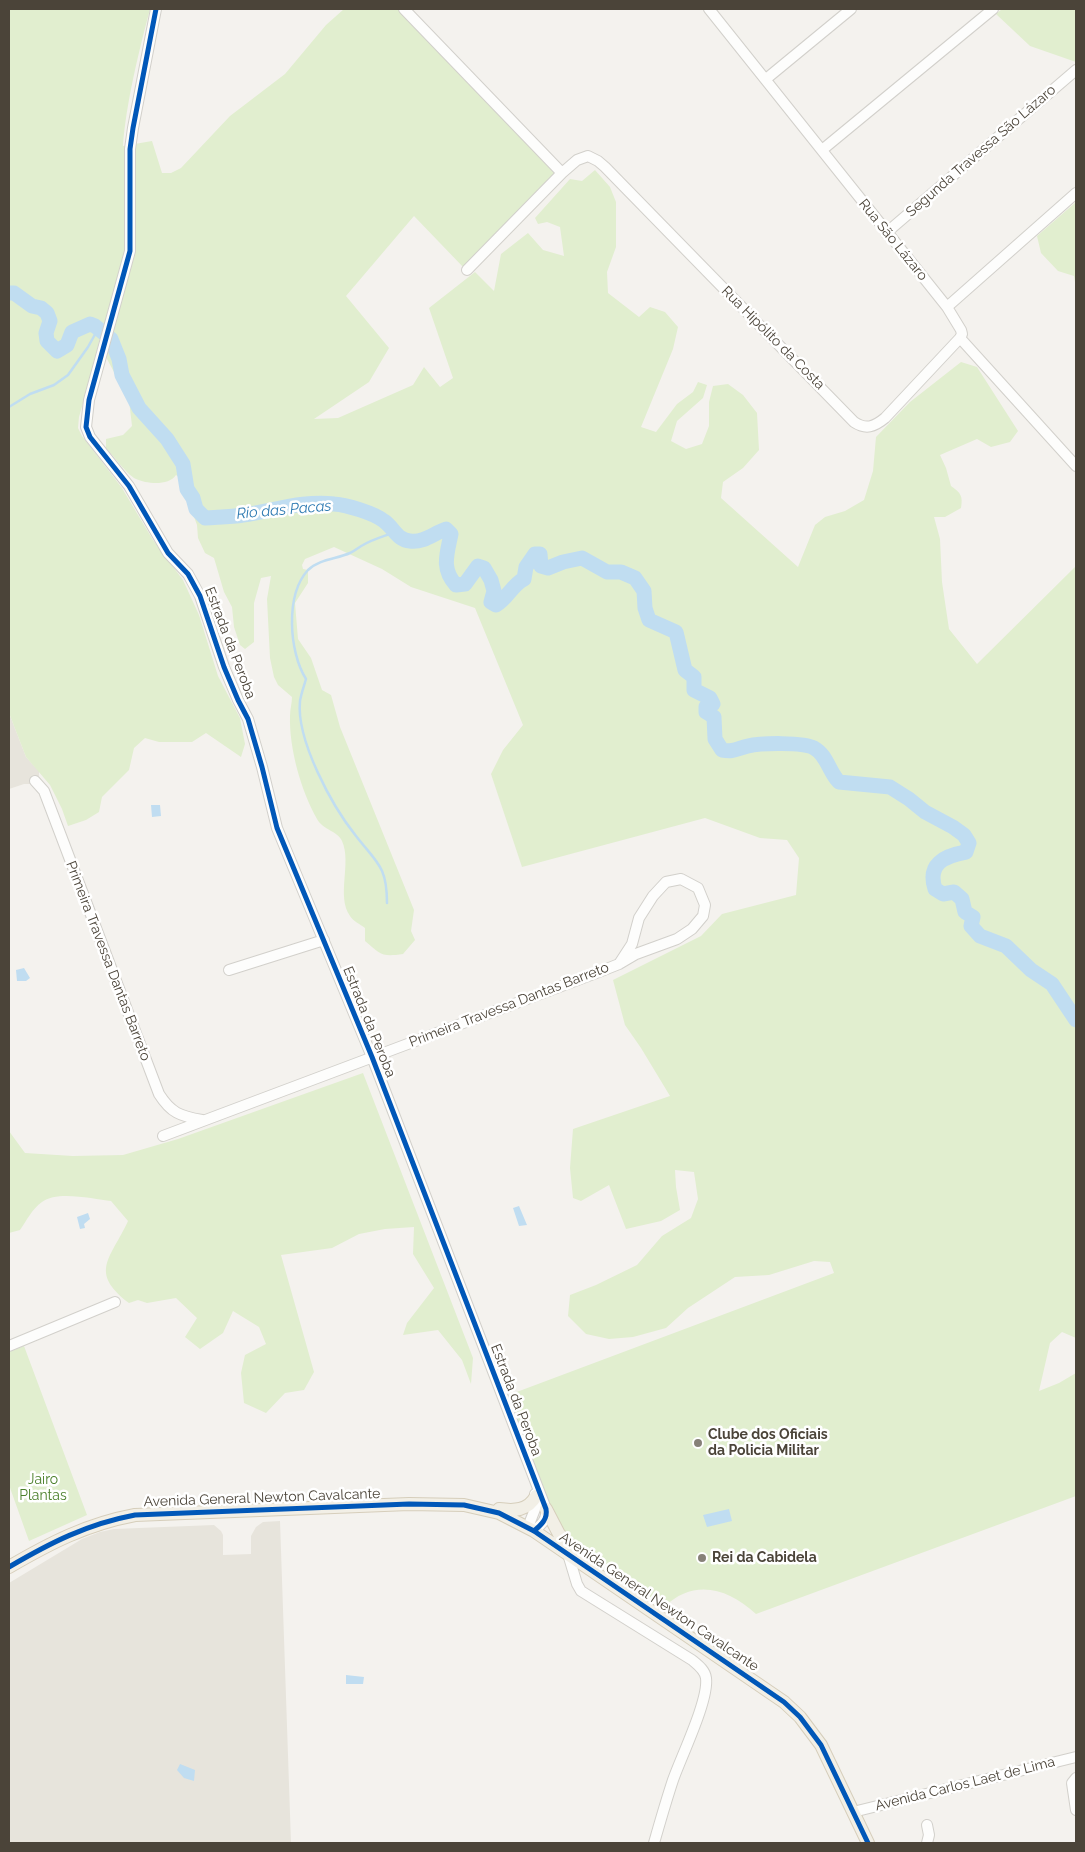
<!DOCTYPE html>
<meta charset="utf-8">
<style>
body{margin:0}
#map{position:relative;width:1085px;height:1852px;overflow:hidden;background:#f4f2ee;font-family:Raleway,sans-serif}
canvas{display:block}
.frame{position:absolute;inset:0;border:10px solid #4b4439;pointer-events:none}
</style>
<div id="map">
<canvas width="1085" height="1852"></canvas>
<div class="frame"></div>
</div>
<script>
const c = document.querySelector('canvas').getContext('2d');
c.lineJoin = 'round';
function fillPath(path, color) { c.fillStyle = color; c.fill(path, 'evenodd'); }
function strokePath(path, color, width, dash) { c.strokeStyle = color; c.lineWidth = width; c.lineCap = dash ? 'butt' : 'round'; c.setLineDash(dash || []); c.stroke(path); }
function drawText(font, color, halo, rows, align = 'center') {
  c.font = font + ' Raleway,sans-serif'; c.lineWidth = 5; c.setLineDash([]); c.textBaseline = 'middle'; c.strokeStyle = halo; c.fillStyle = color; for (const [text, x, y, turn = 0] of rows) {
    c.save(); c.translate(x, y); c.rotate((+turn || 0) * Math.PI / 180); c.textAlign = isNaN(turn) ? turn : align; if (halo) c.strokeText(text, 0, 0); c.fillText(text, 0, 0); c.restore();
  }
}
fillPath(new Path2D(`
 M9,713L26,757L39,771V776L30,784H24L9,789Z
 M280,1521L291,1843H9V1583L82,1539L100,1532L114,1529L214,1525L221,1531L223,1535V1555L251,1554V1536L256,1527L263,1522Z`), '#e7e4dc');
fillPath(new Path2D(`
 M9,9H150C139,51 126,103 123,146L152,141L162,173H171L181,168L230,116L285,74L326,25L344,9H398L557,174L464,268L414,216L346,296L389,348L369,382L314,419L338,418L413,385L424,367L440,387L453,378L429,308L475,272L494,291L501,254L528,233L543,250L564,256L560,227L547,222L538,224L535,218L570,179L582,181L595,170L610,187L616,202V247L607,272L608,293L639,317L650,307L665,312L678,327L673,349L641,427L656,432L677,404L693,392L698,382L707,385L703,398L677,421L671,441L686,449L702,444L709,426V402L713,386L728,384L743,395L757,413L759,450L743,468L723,482L721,498L798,567L815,525L825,517L845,511L864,500L873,471L876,437L910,402L961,362L977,367L1018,431L1010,442L991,447L977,439L940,455L946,468L951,486C961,493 963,496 961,508L945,517H934L940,539L942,582L949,629L977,664L1076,566V1338L1062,1332L1050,1343L1039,1391L1059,1383L1076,1373V1496L756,1614C728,1588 694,1578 664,1607L588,1551L571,1540L566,1534L555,1517L533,1467L506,1396L834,1273L830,1262L814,1261L769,1275L735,1277L688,1308L666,1328L633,1337L609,1339L586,1334L568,1316L570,1295L596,1285L637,1265L662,1236L691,1218L698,1199L694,1172L675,1170L676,1187L680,1210L661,1221L626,1229L609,1185L581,1201L573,1198L570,1168L573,1129L670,1096L641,1048L625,1025L613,980L701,936L722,914L796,895L799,858L787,840L760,838L705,818L522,867L491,774L503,750L523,725L475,608L411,587L382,569L334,547L305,559L302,565L303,569L308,570V583L295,603L298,639L311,658L322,690L331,695L340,727L414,910L411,931L415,940L403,954C382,957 381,955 365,941V928C360,924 353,921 350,916C336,896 352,863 342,841C338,831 323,830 317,819C301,791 289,748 290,716C290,709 292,703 292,697L278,685L274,677L270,658L267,599L271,576L261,578L254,603V642L245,649L240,645L234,627L232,607L224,592L214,558L205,553L198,538L197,525L180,478L176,475C169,486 147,484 136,479C126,474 114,456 106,448V439L123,435L132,426L129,400L107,359V347L113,336L103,324L92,372L79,417L78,428L82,436L122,488L153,540L183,580L199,615L218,676L240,718L245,744L241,757L206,733L192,742H159L145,738L134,748L129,770L102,797L99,812L86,820L68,826L62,809L50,785L26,757L9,713Z
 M1002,9H1076V62L1030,46L996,14Z
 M1076,202V288L1074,276L1058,271L1041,253L1037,236Z
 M363,1073L473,1358L471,1384L462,1360L438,1330L403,1335L407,1323L434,1288L413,1254L414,1227L385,1229L359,1234L332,1248L281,1255L314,1372L304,1390L285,1393L266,1413L244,1403L241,1373L245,1355L266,1344L259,1327L233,1311L223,1333L200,1349L185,1337L197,1318L176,1298L147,1303L138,1300L129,1303C88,1272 111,1258 128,1221L111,1201C94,1199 57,1190 42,1202C32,1209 27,1220 20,1230L9,1233V1131L25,1153L73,1156L123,1155L178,1139Z
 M24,1346L87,1515L29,1541L9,1485V1352Z`), '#e1eecf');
fillPath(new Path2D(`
 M151,805H160L161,816L152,817Z
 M24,968L30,978L26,981H17L16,970Z
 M519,1206L527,1225L519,1226L513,1208Z
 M88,1213L90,1219L84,1224L85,1228L80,1229L77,1217Z
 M729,1509L732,1521L707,1527L703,1515Z
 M346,1675L364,1677L363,1684H346Z
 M180,1764L195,1770L194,1781L184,1778L177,1770Z`), '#c0ddf1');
strokePath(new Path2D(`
 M9,407L30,394L54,385L68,375L88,347L98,329
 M387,903C387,866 377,863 356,836C332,806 296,740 300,701C301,694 304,686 306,679C289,652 285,595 308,570C319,559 337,559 350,553C355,551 359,547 363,545C373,539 385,536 395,532`), '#c0ddf1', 2.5);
strokePath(new Path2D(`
 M9,293H14L32,306L41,308L47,313L50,321L46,333L47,341L57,351L67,345L72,332L90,324L95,326L111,339L119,359L122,375L139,408L167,439L183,464L187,489L193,498L196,509L205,518C218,517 231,517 243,515C273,511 304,500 334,504C347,505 374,513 384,521C394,528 397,540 410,541C424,543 434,533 446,529L451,534C447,554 441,569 456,585L465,584L478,566L484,568L491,580L494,591L491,602L496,605C508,598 512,585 524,579L526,567L535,554H540L541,566L548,568L563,562L582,558L607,572H621L635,578L644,591L645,608L649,620L676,632L685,670L694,677V690L710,698L713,704L706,707V712L714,717L715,739L722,750C734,752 736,749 748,746C760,743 804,742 814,748C827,755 829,772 839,782L890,787L909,799L925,812L953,827L964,835L969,843L966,852C944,856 927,864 935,889L943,894L954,892L962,899L965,912L973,917L971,926L980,936L1006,946L1031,970L1052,984L1076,1020`), '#c0ddf1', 15);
const minor = new Path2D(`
 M156,9L133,128L130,149V251L89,400L86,427L90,437L129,486L168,553L188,574L200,596L224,667L238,700L248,719L262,767L277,828L372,1057L546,1509C548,1519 541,1525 534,1531
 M404,9L562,173
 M709,9L947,307L961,330L962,334L960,338L1076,466
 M766,79L851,9
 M822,150L993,9
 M886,233L1076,70
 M467,270L562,173L577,160L588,156L598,161L605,167L854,422C866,430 874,427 885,418L960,338
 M947,307L1076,193
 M35,781L44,791L159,1094C171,1113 180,1116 202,1120
 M229,970L324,940
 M163,1136L599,972L619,964L636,954L677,939L692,929L703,916L705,905L698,888L681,879L666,882L653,896L639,918L632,944L619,964
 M9,1346L115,1302
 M528,1527L535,1509V1494
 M568,1554L577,1584L581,1591L692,1660C698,1665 705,1670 706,1678C709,1700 681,1757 673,1780C666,1801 660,1822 654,1843
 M1076,1778L1072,1783L1076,1810
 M853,1812L1076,1757
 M927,1843L929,1835L927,1825`);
const major = new Path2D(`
 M499,1509C514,1511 528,1511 536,1496
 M546,1509L559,1534L577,1553
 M9,1567C50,1543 87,1524 135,1515L409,1504L464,1505L499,1513L534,1531L784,1702L800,1717L821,1745L868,1843`);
strokePath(minor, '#d2d0cb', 12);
strokePath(major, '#d6cebb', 14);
strokePath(minor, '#fdfdfc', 10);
strokePath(major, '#f2efe6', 12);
strokePath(new Path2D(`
 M156,9L133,128L130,149V251L89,400L86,427L90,437L129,486L168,553L188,574L200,596L224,667L238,700L248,719L262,767L277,828L372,1057L546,1509C548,1519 541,1525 534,1531
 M9,1567C50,1543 87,1524 135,1515L409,1504L464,1505L499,1513L534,1531L784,1702L800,1717L821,1745L868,1843`), '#0057b8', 5);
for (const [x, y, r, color] of [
 [698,1443,5,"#868178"],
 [702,1558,5,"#868178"]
]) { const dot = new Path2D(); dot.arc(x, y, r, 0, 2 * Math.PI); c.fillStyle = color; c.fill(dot); strokePath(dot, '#fff', 2); }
drawText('14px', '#4b4439', '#fff', [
 ["Segunda Travessa São Lázaro",981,151,-41],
 ["Rua São Lázaro",893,240,51],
 ["Rua Hipólito da Costa",773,338,45],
 ["Estrada da Peroba",230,643,69],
 ["Primeira Travessa Dantas Barreto",108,961,69],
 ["Primeira Travessa Dantas Barreto",509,1005,-21],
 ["Estrada da Peroba",369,1022,68],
 ["Estrada da Peroba",516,1400,69],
 ["Avenida General Newton Cavalcante",262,1498,-2],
 ["Avenida General Newton Cavalcante",659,1602,34],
 ["Avenida Carlos Laet de Lima",965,1784,-14]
]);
drawText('bold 14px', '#4b4439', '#fff', [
 ["Clube dos Oficiais",708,1435],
 ["da Policia Militar",708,1451],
 ["Rei da Cabidela",712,1558]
], 'left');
drawText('14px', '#4a7f2a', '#fff', [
 ["Jairo",43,1480],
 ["Plantas",43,1496]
]);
drawText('italic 15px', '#2e7ab2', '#fff', [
 ["Rio das Pacas",284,510,-5]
]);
</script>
